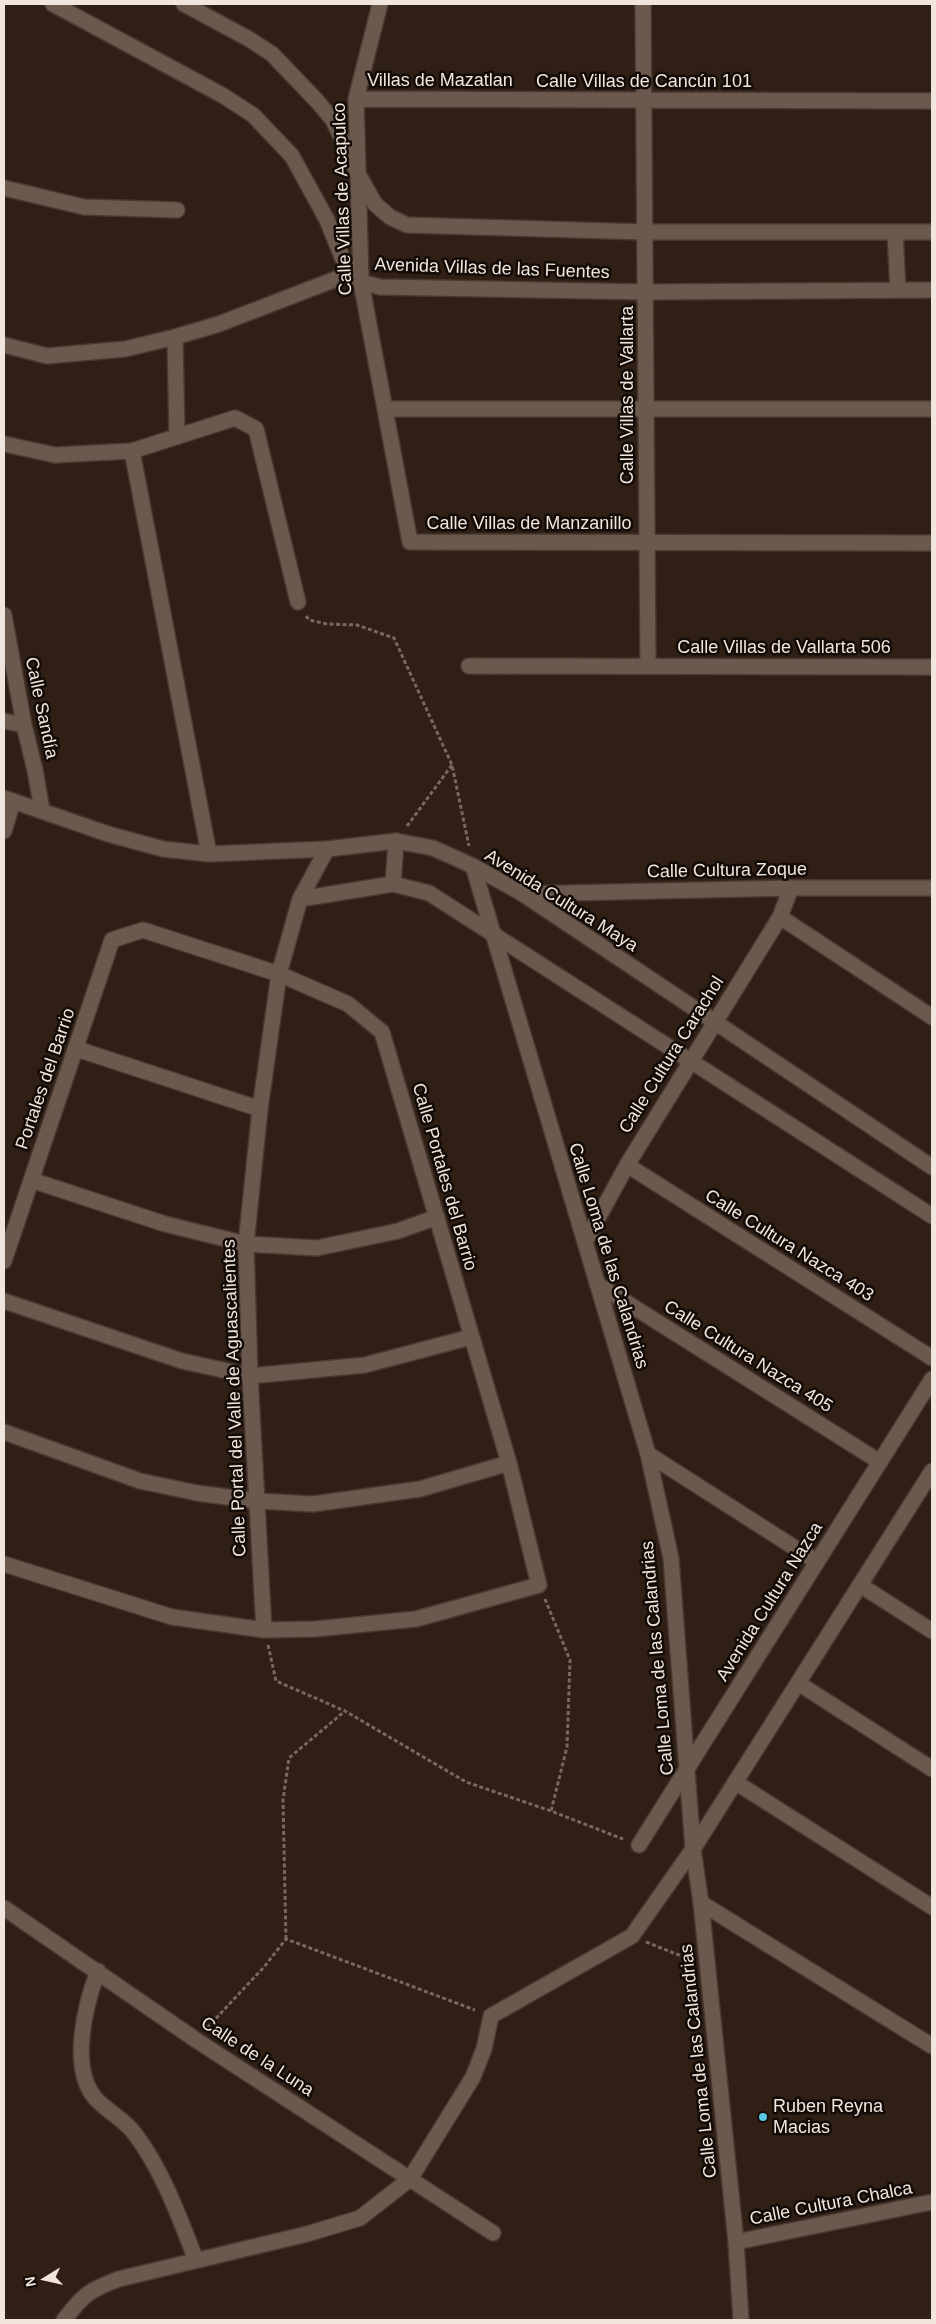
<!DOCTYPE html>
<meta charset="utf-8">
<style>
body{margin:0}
#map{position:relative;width:936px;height:2324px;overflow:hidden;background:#2f1f14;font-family:Arial,sans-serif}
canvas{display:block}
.frame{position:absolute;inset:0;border:5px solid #f1e5de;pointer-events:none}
.north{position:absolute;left:20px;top:2254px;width:50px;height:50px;-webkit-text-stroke:4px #120b07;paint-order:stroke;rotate:260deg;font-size:14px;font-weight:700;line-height:20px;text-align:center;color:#f1e5de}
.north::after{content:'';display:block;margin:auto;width:18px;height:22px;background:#f1e5de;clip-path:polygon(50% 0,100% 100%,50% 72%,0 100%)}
</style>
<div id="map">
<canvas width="936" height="2324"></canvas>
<div class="frame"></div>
<div class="north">N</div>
</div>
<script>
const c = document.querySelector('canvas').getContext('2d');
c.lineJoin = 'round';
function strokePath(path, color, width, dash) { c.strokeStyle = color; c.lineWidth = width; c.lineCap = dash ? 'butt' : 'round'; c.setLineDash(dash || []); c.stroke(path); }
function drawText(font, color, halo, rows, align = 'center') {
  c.font = font + ' Arial,sans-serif'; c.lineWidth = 5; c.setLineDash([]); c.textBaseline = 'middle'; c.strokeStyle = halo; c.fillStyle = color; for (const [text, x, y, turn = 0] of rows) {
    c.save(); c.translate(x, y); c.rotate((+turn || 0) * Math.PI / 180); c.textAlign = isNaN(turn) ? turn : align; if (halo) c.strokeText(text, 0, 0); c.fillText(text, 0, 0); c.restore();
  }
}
const minor = new Path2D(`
 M380,4L356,99L361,282L410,542L932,543
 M643,4L648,666
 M356,99L932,101
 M4,188L84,207L177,210
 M175,337L177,437
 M4,345L47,356L125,349L175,337L219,324L349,274
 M385,409H932
 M4,444L55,455L132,451L235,418L256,429L298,602
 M132,451L209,854
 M4,615L24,725L35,770L42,810
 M469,666L932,667
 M4,721L24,725
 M4,798L108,834L163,849L209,854L327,849L396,841
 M4,831L13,801
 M473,866L648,1454L671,1558L693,1849L701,1903L736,2242L741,2320
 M523,894L791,888H932
 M780,917L932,1017
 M77,1049L260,1109
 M627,1165L932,1358
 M31,1180L165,1224L246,1244L317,1248L398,1231L437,1217
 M585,1242L627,1165L780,917L791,888
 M4,1261L112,940L143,930L279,974L348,1004L382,1032L509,1463L539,1585L416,1619L315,1629L264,1630L172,1617L4,1564
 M597,1284L880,1462
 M4,1301L182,1361L250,1376L365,1365L471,1337
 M4,1432L140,1481L197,1493L257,1501L313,1504L420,1489L509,1463
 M648,1454L817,1562
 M860,1585L932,1631
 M798,1683L932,1769
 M735,1782L932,1907
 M701,1903L932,2046
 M4,1908L196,2040L493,2233
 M98,1971C85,2005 69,2069 96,2099C107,2111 125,2120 135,2134C163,2171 179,2217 196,2260
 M736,2242L932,2202
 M64,2320C83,2295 89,2290 119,2279L307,2234L360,2218L410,2179L473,2077L484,2049L491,2016L632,1936L693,1849`);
const tertiary = new Path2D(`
 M53,4L222,95L253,115L292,156L327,220L349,274L361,282L380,287L645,292L932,290
 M184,4L249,39L272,54L317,101L333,120L358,174L375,204L390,217L407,225L645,232H932
 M895,232L898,290
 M393,884L396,841L433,848L473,866L523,894L932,1167
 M300,899L393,884L429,893L932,1216
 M264,1630L250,1376L246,1244L260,1109L279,974L300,899L327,849
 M639,1845L932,1379
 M693,1849L932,1471`);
strokePath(minor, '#473932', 18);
strokePath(tertiary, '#473932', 18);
strokePath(new Path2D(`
 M306,616L309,620L327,624L357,625L394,638L452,765L469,846
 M407,826L452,765
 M545,1599L570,1660L567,1747L551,1811
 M268,1645L276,1681L345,1711L466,1782L551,1811L623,1839
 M286,1939L283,1800L289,1758L345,1711
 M646,1942L689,1959
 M207,2028L264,1967L286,1939L475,2010`), '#77695f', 3, [4, 2.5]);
strokePath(minor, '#6c594d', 15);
strokePath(tertiary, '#6c594d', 15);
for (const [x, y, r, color] of [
 [763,2117,5,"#5ac8e5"]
]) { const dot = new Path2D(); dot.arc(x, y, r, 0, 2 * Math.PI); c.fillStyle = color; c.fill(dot); strokePath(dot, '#120b07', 2); }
drawText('18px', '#f1e5de', '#120b07', [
 ["Villas de Mazatlan",440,81],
 ["Calle Villas de Cancún 101",644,82],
 ["Calle Villas de Acapulco",343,199,-92],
 ["Avenida Villas de las Fuentes",492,269,2],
 ["Calle Villas de Vallarta",628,395,-90],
 ["Calle Villas de Manzanillo",529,524],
 ["Calle Villas de Vallarta 506",784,648],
 ["Calle Sandía",41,708,78],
 ["Calle Cultura Zoque",727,871,-1],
 ["Avenida Cultura Maya",561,901,32],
 ["Calle Cultura Carachol",672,1055,-58],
 ["Portales del Barrio",46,1079,-71],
 ["Calle Portales del Barrio",444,1177,74],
 ["Calle Cultura Nazca 403",789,1246,32],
 ["Calle Loma de las Calandrias",608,1256,73],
 ["Calle Cultura Nazca 405",748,1357,32],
 ["Calle Portal del Valle de Aguascalientes",235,1398,-92],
 ["Avenida Cultura Nazca",770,1602,-58],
 ["Calle Loma de las Calandrias",658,1658,-95],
 ["Calle de la Luna",257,2057,33],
 ["Calle Loma de las Calandrias",699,2061,-96],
 ["Calle Cultura Chalca",831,2204,-11]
]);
drawText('18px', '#f1e5de', '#120b07', [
 ["Ruben Reyna",773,2107],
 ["Macias",773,2128]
], 'left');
</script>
